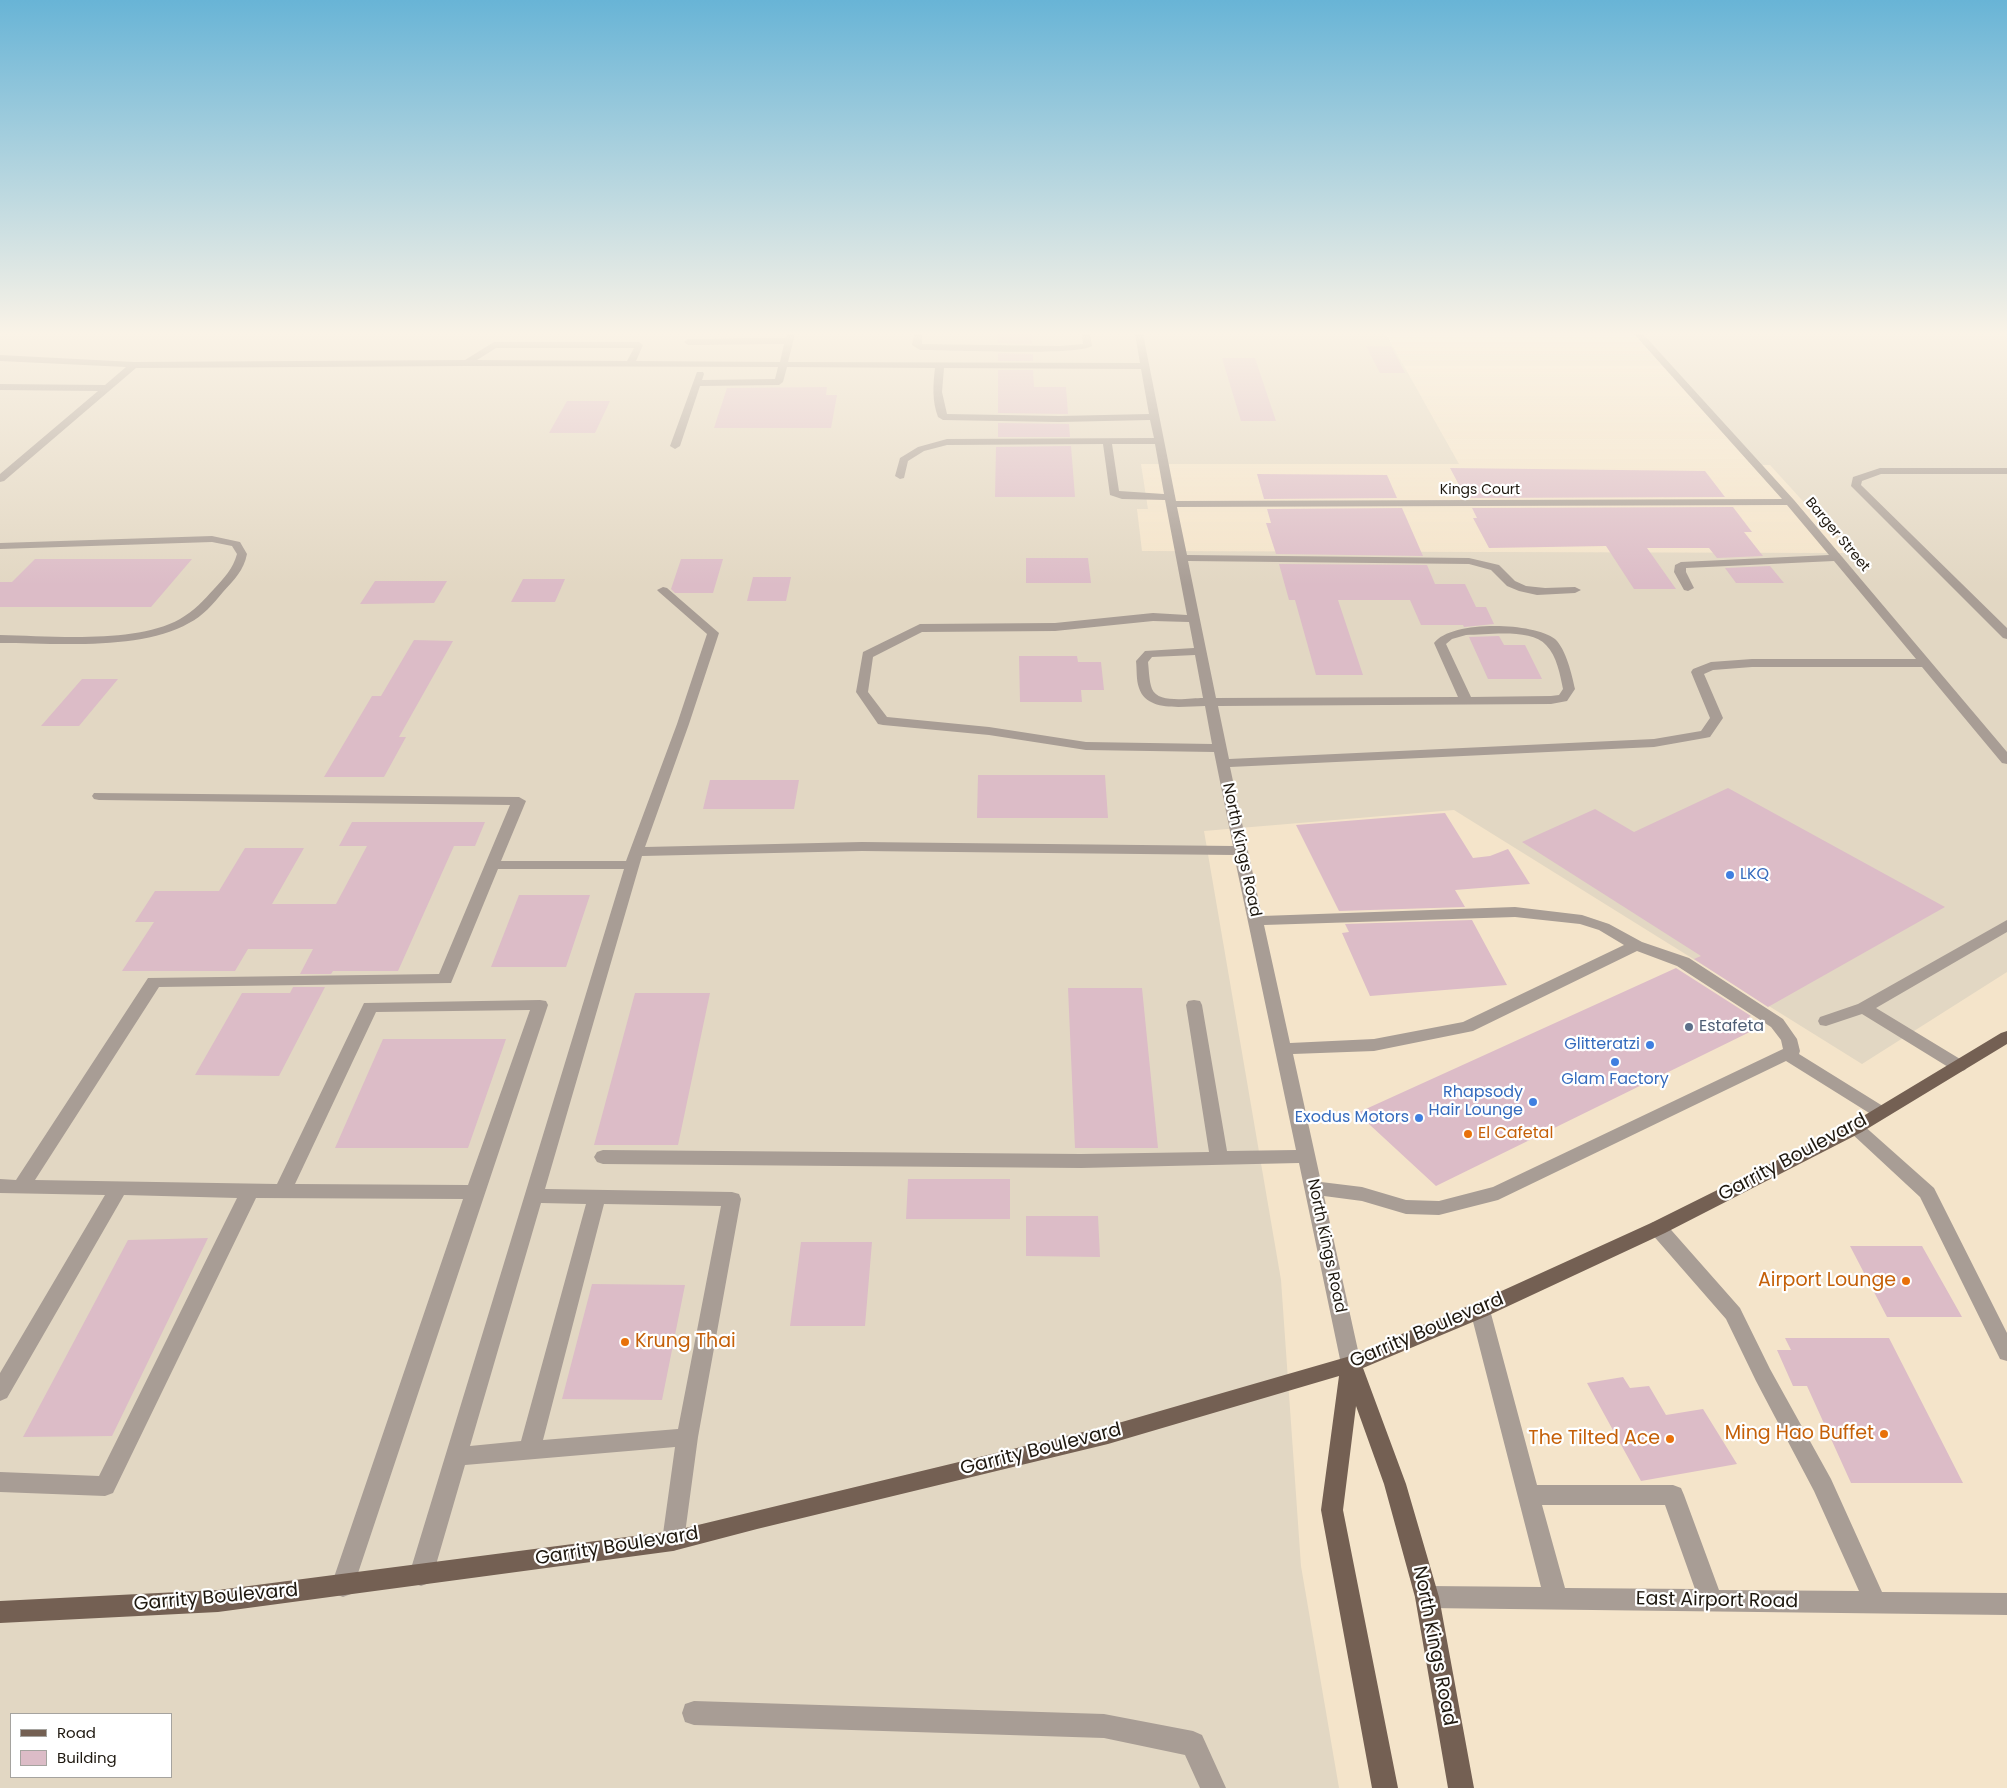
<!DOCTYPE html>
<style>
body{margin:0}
#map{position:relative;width:2007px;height:1788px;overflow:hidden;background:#f4e4ca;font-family:Poppins,sans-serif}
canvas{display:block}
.legend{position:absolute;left:10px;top:1713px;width:162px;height:65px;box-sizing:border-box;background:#fff;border:1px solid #a5a39f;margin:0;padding:6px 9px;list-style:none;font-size:15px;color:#1e180f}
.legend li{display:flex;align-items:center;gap:10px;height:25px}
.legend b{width:25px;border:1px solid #a5a39f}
</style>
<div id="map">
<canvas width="2007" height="1788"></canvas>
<ul class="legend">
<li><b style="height:6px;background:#746053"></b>Road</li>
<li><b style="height:14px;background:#dcbcc7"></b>Building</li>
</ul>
</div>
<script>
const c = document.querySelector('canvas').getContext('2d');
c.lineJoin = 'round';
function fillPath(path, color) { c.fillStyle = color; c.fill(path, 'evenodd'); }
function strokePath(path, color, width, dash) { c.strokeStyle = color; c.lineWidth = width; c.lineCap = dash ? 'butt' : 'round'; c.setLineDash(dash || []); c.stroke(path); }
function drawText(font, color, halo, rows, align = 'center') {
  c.font = font + ' Poppins,sans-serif'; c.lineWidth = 4.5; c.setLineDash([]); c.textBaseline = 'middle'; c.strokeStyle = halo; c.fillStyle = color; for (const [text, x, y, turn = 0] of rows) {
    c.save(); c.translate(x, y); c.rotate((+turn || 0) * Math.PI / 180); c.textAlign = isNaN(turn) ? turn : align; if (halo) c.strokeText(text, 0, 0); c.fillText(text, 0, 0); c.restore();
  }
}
fillPath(new Path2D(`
 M0,334H1386L1459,464H1141L1148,509H1137L1142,551L1850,553L1770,465H1756L1640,334H2007V972L1862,1064L1454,810L1204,831L1281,1280L1301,1566L1339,1788H0ZM11,1714H171V1777H11Z`), '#e2d7c3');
fillPath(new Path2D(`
 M997,334H1032V344L998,343Z
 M1366,346H1391L1405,373H1380Z
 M998,353L1033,354V361H998Z
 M1222,358H1255L1276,421H1241Z
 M998,370H1033L1034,387H1066L1068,414L998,413Z
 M827,387L826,395H837L831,428H714L727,388Z
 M567,401H610L595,433H549Z
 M998,423L1069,424L1070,437H998Z
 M1071,446L1075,497H995L996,447Z
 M1450,468L1705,471L1725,497L1466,498Z
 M1257,474L1387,475L1397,498L1264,499Z
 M1733,507L1752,532H1744L1763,556L1717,558L1709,548H1647L1676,589H1634L1606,546L1489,548L1473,518H1477L1472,508Z
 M1402,508L1423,556L1276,554L1266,523H1271L1267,509Z
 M1026,558H1088L1091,583H1026Z
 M35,559H192L151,607H0V582H12Z
 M681,559H723L713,593H675L671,589Z
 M1279,564L1427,565L1435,584H1465L1476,607H1486L1494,624L1464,627L1463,625H1421L1410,600H1338L1363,675H1316L1295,600H1289Z
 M1770,566L1784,583H1736L1725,568Z
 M753,577H791L786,601H747Z
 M523,579H565L555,602H511Z
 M375,581H447L434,603L360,604Z
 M1499,636L1504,645H1525L1542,679H1488L1469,637Z
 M414,640L453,641L399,737H406L384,777H324L372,696H381Z
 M1019,656H1077L1078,662H1101L1104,690H1081L1082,702H1020Z
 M82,679H118L79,726H41Z
 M978,775H1105L1108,818H977Z
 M710,780H799L794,809H703Z
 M1728,788L1945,907L1768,1007L1694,959L1701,956L1522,842L1595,809L1634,832Z
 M1445,813L1473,858L1490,856L1508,849L1530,884L1455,890L1465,907L1339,911L1296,825Z
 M352,822H485L475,846H454L398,971H333L331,974H300L313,949H248L235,971H122L154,922H135L155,891H219L245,848H304L272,904H336L367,846H339Z
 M519,895H590L566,967H491Z
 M1472,920L1507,985L1370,996L1342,933L1349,932L1345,924Z
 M1676,968L1751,1016L1749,1017L1762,1026L1436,1186L1357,1113Z
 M293,987H325L279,1076L195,1075L242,993H290Z
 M1068,988H1142L1158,1148H1075Z
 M635,993H710L678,1145H594Z
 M383,1039H506L468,1148H335Z
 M908,1179H1010V1219H906Z
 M1026,1216H1098L1100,1257L1026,1256Z
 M208,1238L112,1436L23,1437L128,1240Z
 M801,1242H872L865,1326H790Z
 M1850,1246H1922L1962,1317H1887Z
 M592,1284L685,1285L662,1400L562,1399Z
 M1785,1338H1889L1963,1483H1851L1807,1386H1793L1777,1350H1791Z
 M1623,1377L1630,1388L1649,1386L1666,1415L1703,1409L1737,1464L1641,1481L1587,1383Z`), '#dcbcc7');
fillPath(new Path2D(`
 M787,334H795L788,362L1140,363L1135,334H1143L1176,501L1782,499L1634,334H1643L1794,500L2007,752V764L2002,763L1922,667H1752L1713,670L1704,674L1723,718L1710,737L1705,738L1654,747L1230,767L1262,916L1515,907L1582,915L1609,924L1642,942L1689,958L1783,1019L1797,1039L1800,1051L1799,1054L1886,1108L1889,1112L1886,1116L1880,1118L1874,1116L1786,1061L1498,1200L1439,1215L1406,1214L1362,1201L1324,1196L1361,1364L1358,1370L1351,1372L1344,1370L1341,1364L1299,1163L1081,1168L603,1164L597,1162L594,1157L597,1152L603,1150L1081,1154L1209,1152L1186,1005L1188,1001L1194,1000L1200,1001L1202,1005L1227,1151L1296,1150L1234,855L862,851L642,856L545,1189L732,1192L739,1194L741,1199L698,1437L684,1541L681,1548L673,1551L665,1548L662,1541L675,1447L465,1465L433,1575L429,1583L421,1586L413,1583L409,1575L624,869H498L451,983L159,987L35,1180L277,1184L364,1003L540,1000L546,1001L548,1005L351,1594L343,1597L335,1594L331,1586L463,1199L256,1198L113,1493L105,1496L0,1492V1472L99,1476L237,1198L124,1195L7,1398L0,1401V1373L105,1195L0,1193V1179L16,1180L148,978L439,974L510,805L99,800L94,799L92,796L94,793L519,797L526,801L501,861H626L677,724L707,634L659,592L657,590L663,587L667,588L719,633L689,724L645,847L862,842L1233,846L1214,752L1086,750L989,735L883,725L878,724L856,692L863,652L920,624L1055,623L1153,613L1187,615L1165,500L1122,499L1110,495L1103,444L947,445L924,451L908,461L904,478L900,479L895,476L900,458L918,447L947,439L1154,438L1150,420L1059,422L943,420L938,417C932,401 933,385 935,368L787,367L783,382L779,385L700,386L680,446L675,449L670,446L697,372H703L704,374L702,380L775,379L778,367L467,366L136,368L4,481L0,482V474L98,391L0,390V384L105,385L126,367L0,361V355L134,362L465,360L494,342H639L643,345L636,361L780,362L784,344L688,345L684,342L688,339L786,338ZM496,348H634L627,361L477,360ZM944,368L1141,369L1149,414L1059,416L947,414L942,392ZM1112,444H1155L1164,494L1119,491ZM1787,505L1829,555L1681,562L1675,565L1674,572L1684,590L1688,591L1694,588L1686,572V568L1834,561L1916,659H1752L1711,662L1693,669L1691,672L1710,718L1701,731L1654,739L1229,759L1218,706L1551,704L1567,701L1575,689C1572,675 1566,649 1555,639C1533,622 1451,620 1434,643L1458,697L1216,698L1188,561L1469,564L1491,570L1507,586L1519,591L1537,595L1575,593L1581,590L1575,587L1545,588L1526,586L1515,581L1499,565L1469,558L1187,555L1177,507ZM1153,621L1189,622L1194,648L1145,651L1136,661C1137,669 1136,680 1139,688C1147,713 1184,706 1205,706L1212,744L1086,742L989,727L887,717L868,692L873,657L922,632L1055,631ZM1466,635C1487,635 1531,628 1546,645C1557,656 1560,675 1563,689L1559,695L1551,696L1471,697L1446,644L1452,639ZM1195,655L1203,698C1190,698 1158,704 1152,689C1149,681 1149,670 1148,662L1152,657ZM1515,917L1580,924L1599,930L1624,945L1463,1022L1374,1039L1290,1043L1264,925ZM1637,951L1677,966L1771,1027L1781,1040L1783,1049L1493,1187L1439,1201L1406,1200L1362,1187L1321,1182L1293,1054L1374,1051L1473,1031ZM530,1010L468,1185L295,1184L376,1012ZM541,1203L586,1204L521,1441L470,1446ZM604,1204L721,1206L678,1429L543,1440Z
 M914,334H922V344L1060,346L1083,344L1082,334H1090L1092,346C1079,356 946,350 920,350L912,345Z
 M1880,468H2007V474H1881L1862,481L1861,485L2007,628V639L2003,638L1851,486L1853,477Z
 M212,536L240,542L247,554C244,570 234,580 223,592C213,604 203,616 189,623C141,651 55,643 0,643V635C52,636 135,644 180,619C194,611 204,600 214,589C224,578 233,569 237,554L232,546L212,542L0,549V543Z
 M2007,920V932L1876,1008L1965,1062L1968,1066L1965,1070L1959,1072L1953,1070L1862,1014L1826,1026L1820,1025L1818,1021L1820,1017L1858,1004Z
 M1856,1122L1862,1124L1934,1188L2007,1333V1361L2000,1359L1920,1197L1850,1132L1847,1128L1850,1124Z
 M1658,1221L1665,1223L1740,1308L1770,1369L1831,1479L1882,1592L2007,1593V1615L1427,1608L1419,1605L1415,1597L1419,1589L1427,1586L1541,1587L1470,1310L1473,1304L1480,1302L1487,1304L1490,1310L1537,1485H1673L1681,1488L1684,1495L1719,1590L1859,1591L1814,1491L1756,1381L1726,1319L1651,1233L1649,1228L1651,1223ZM1542,1505H1665L1695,1589L1565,1588Z
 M694,1701L1104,1714L1193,1731L1202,1735L1226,1788H1200L1185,1755L1104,1738L694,1725L685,1722L682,1713L685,1704Z`), '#a89d95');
fillPath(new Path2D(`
 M2007,1031V1044L1862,1132L1665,1233L1487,1316L1363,1368L1406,1484L1439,1597L1474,1788H1448L1415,1597L1384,1484L1356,1406L1343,1510L1398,1788H1372L1321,1510L1339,1376L1108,1444L757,1529L673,1551L218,1612L0,1623V1601L218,1590L673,1531L1108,1426L1347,1357L1473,1304L1651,1223L1850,1124L2001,1033Z`), '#746053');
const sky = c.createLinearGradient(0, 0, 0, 585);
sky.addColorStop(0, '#68b4d6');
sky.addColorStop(0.57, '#faf3e7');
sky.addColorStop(1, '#faf3e700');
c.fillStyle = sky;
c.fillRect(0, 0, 2007, 585);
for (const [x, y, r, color] of [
 [1730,875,5,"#3f7fe0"],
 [1689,1027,5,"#5c6f8a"],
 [1650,1045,5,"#3f7fe0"],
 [1615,1062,5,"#3f7fe0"],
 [1533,1102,5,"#3f7fe0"],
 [1419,1118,5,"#3f7fe0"],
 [1468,1134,5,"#e8710a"],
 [1906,1281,5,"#e8710a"],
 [625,1342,5,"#e8710a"],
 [1884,1434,5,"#e8710a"],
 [1670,1439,5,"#e8710a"]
]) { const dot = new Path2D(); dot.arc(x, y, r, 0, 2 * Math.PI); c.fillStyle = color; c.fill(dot); strokePath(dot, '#fff', 2); }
drawText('14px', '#1e180f', '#fff', [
 ["Kings Court",1480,490],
 ["Barger Street",1837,535,50]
]);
drawText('16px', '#1e180f', '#fff', [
 ["North Kings Road",1241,850,78],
 ["North Kings Road",1326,1246,78]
]);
drawText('16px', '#366cbe', '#fff', [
 ["LKQ",1740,875,"left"],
 ["Glitteratzi",1640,1045],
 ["Glam Factory",1615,1080,"center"],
 ["Rhapsody",1523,1093],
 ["Hair Lounge",1523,1111],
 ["Exodus Motors",1409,1118]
], 'right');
drawText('16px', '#4e5e75', '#fff', [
 ["Estafeta",1699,1027]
], 'left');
drawText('16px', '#c56008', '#fff', [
 ["El Cafetal",1478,1134]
], 'left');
drawText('19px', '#1e180f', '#fff', [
 ["Garrity Boulevard",1793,1158,-28],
 ["Garrity Boulevard",1427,1331,-23],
 ["Garrity Boulevard",1041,1450,-14],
 ["Garrity Boulevard",617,1547,-9],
 ["Garrity Boulevard",216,1598,-5],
 ["East Airport Road",1717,1601,1],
 ["North Kings Road",1434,1646,79]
]);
drawText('19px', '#c56008', '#fff', [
 ["Airport Lounge",1896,1281],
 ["Krung Thai",635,1342,"left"],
 ["Ming Hao Buffet",1874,1434],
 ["The Tilted Ace",1660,1439]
], 'right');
</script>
